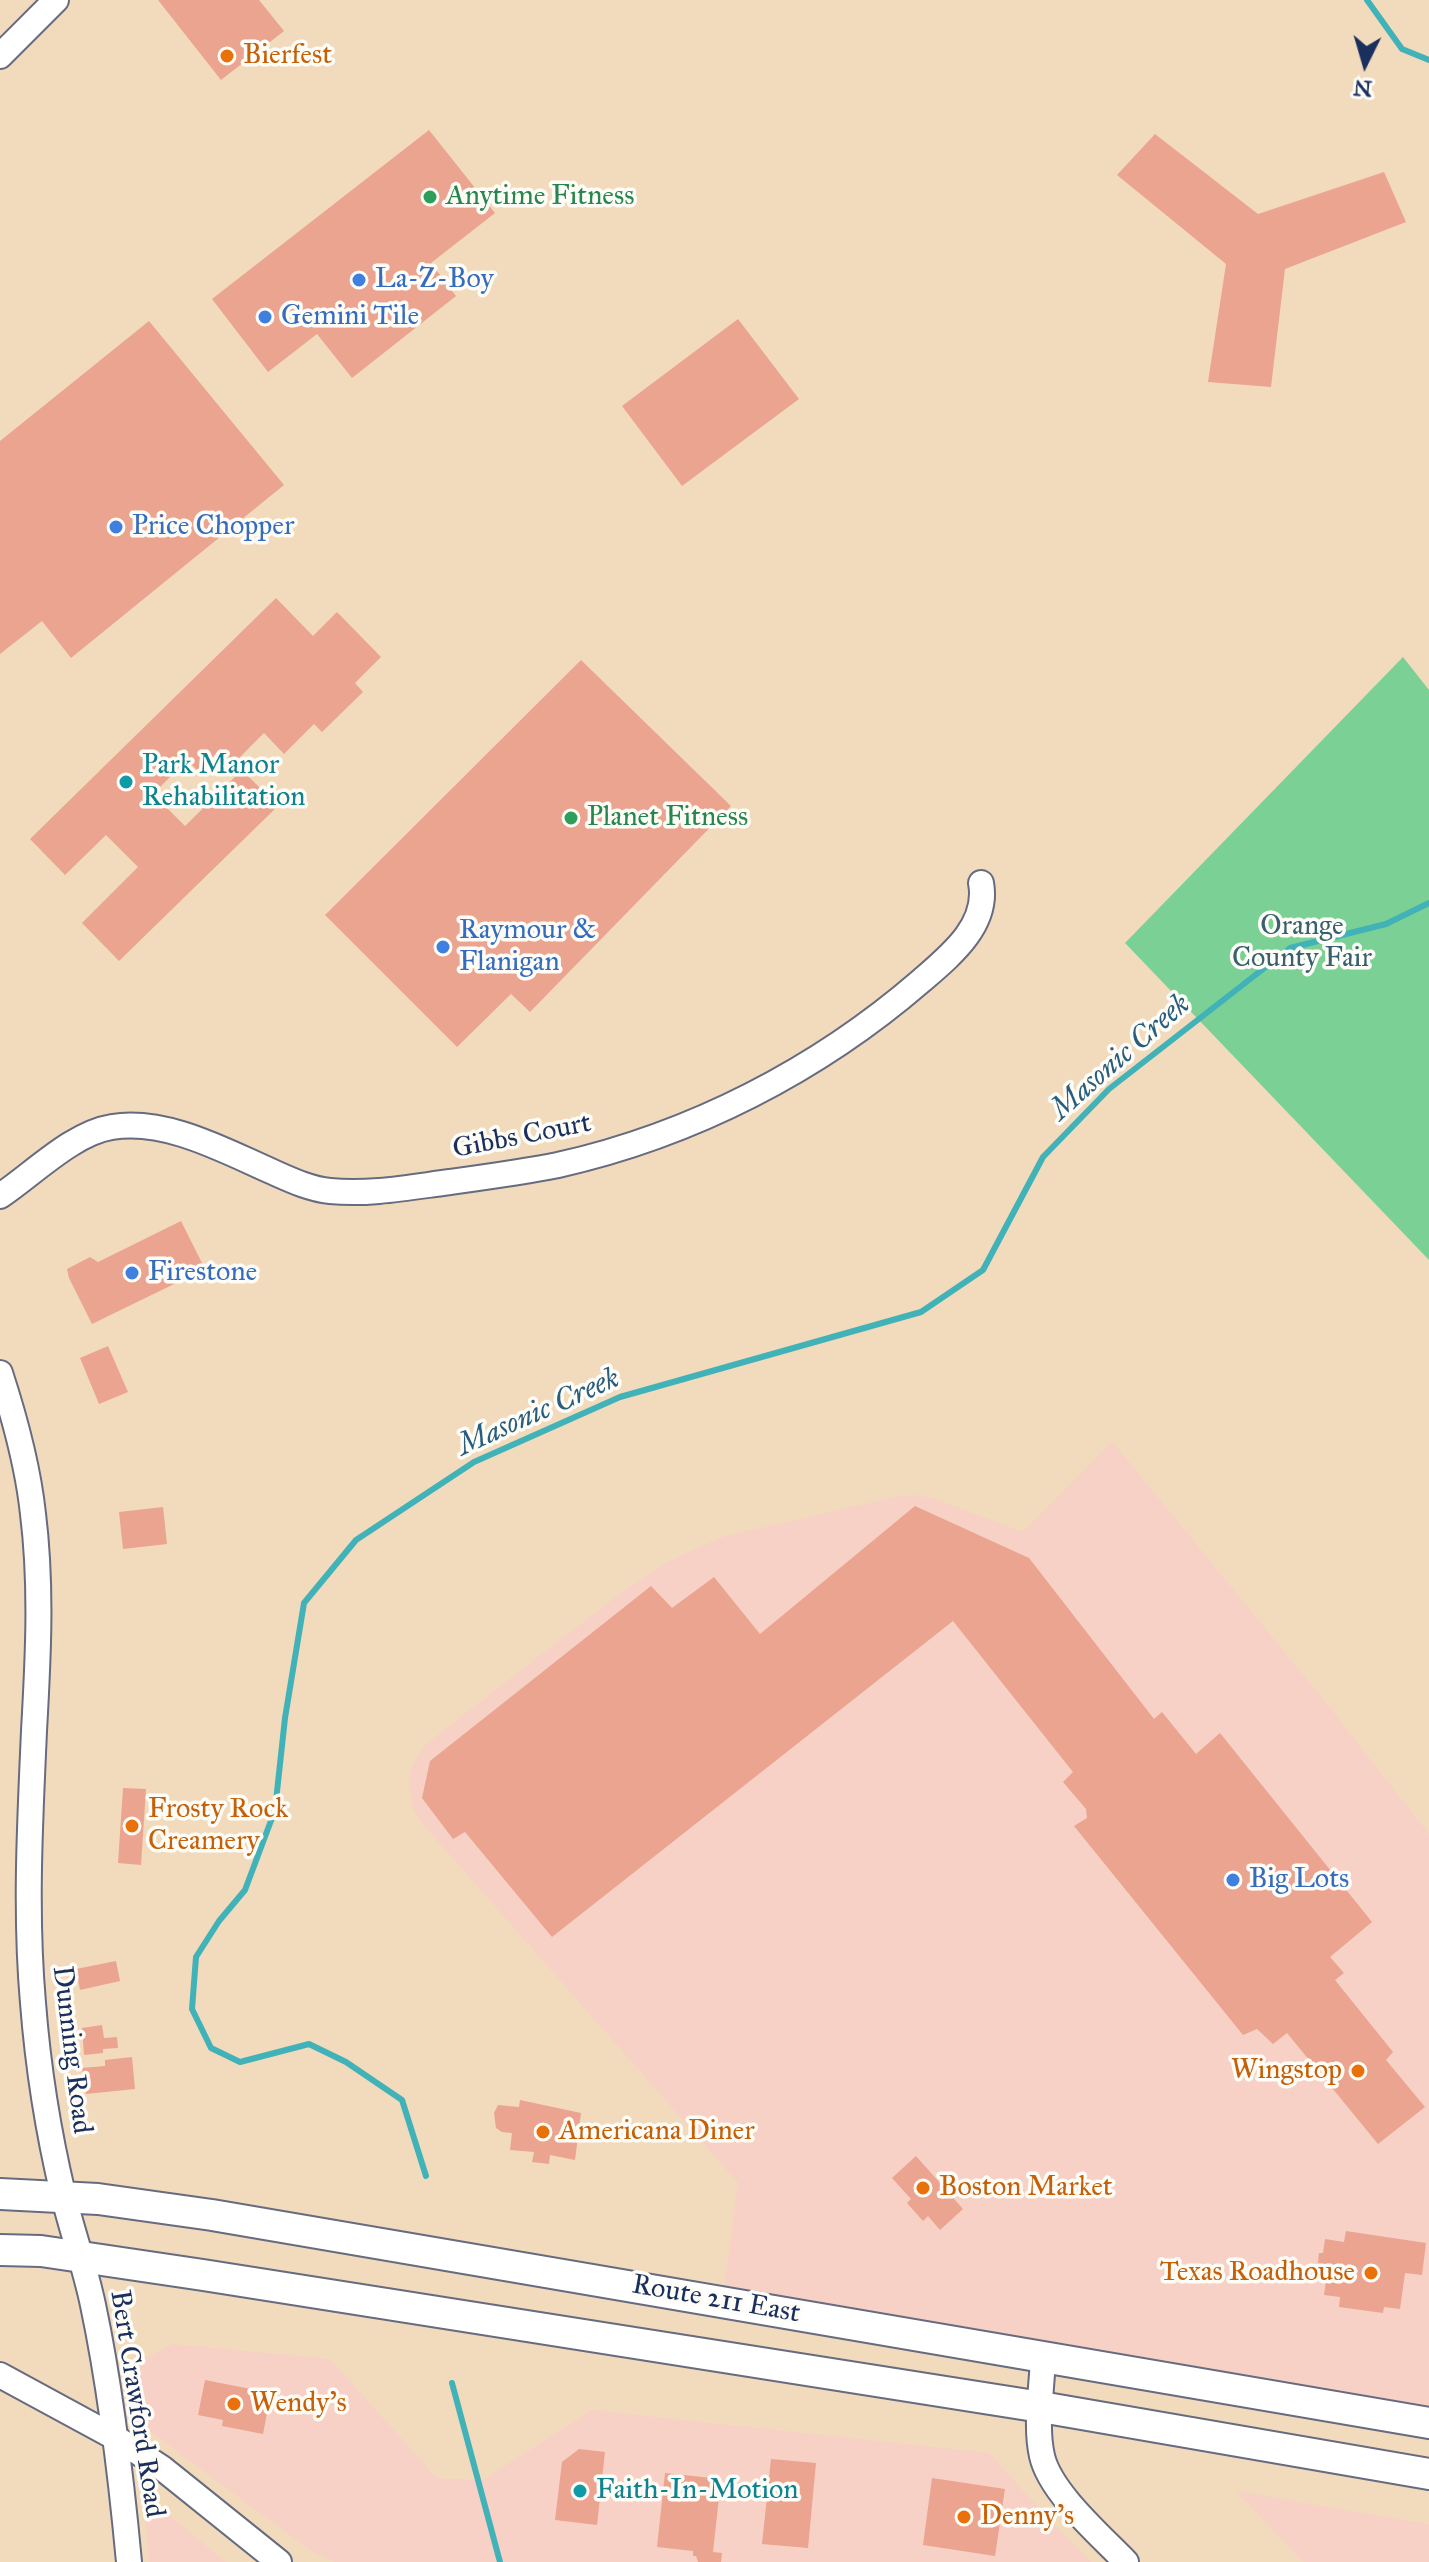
<!DOCTYPE html>
<style>
body{margin:0}
#map{position:relative;width:1429px;height:2562px;overflow:hidden;background:#f2dbbd;font-family:"IM FELL Great Primer",serif}
canvas{display:block}
.north{position:absolute;left:1325px;top:24px;width:80px;height:80px;-webkit-text-stroke:6px #fdfcf7;paint-order:stroke;rotate:185deg;font-size:22px;font-weight:700;line-height:32px;text-align:center;color:#1b2f5e}
.north::after{content:'';display:block;margin:auto;width:28px;height:36px;background:#1b2f5e;clip-path:polygon(50% 0,100% 100%,50% 72%,0 100%)}
</style>
<div id="map">
<canvas width="1429" height="2562"></canvas>
<div class="north">N</div>
</div>
<script>
const c = document.querySelector('canvas').getContext('2d');
c.lineJoin = 'round';
function fillPath(path, color) { c.fillStyle = color; c.fill(path, 'evenodd'); }
function strokePath(path, color, width, dash) { c.strokeStyle = color; c.lineWidth = width; c.lineCap = dash ? 'butt' : 'round'; c.setLineDash(dash || []); c.stroke(path); }
function drawText(font, color, halo, rows, align = 'center') {
  c.font = font + ' "IM FELL Great Primer",serif'; c.lineWidth = 7; c.setLineDash([]); c.textBaseline = 'middle'; c.strokeStyle = halo; c.fillStyle = color; for (const [text, x, y, turn = 0] of rows) {
    c.save(); c.translate(x, y); c.rotate((+turn || 0) * Math.PI / 180); c.textAlign = isNaN(turn) ? turn : align; if (halo) c.strokeText(text, 0, 0); c.fillText(text, 0, 0); c.restore();
  }
}
fillPath(new Path2D(`
 M1112,1441L1328,1705L1429,1834V2424L722,2301L738,2183L420,1821L412,1806L409,1780L412,1766L426,1744L623,1591L665,1563L722,1537L895,1497L916,1495L935,1499L1023,1532Z
 M173,2344L330,2359L437,2478L483,2480L591,2410L989,2453L1063,2534L1092,2562H334L311,2551L126,2414L123,2369Z
 M1236,2491L1429,2524V2562H1303Z
 M144,2494L226,2562H149Z`), '#f7d1c6');
fillPath(new Path2D(`
 M1403,657L1429,690V1260L1125,943Z`), '#7bd195');
strokePath(new Path2D(`
 M1367,0L1402,49L1429,60
 M426,2176L402,2100L346,2062L309,2044L240,2062L211,2048L192,2009L196,1957L219,1921L245,1890L275,1810L285,1718L304,1603L356,1540L474,1462L620,1397L921,1312L983,1270L1043,1157L1109,1089L1290,948L1386,924L1429,903
 M452,2383L500,2562`), '#41b2b8', 6);
fillPath(new Path2D(`
 M158,0H259L284,31L221,80Z
 M429,130L495,213L431,263L456,296L352,378L317,334L268,372L212,299Z
 M1155,134L1258,214L1384,172L1406,222L1285,269L1271,387L1208,382L1226,264L1117,175Z
 M738,319L799,399L682,486L622,406Z
 M149,321L284,485L71,658L42,621L0,654V441Z
 M276,598L313,636L337,612L381,657L355,683L363,692L322,732L314,724L284,754L264,733L234,763L221,749L198,771L187,760L153,794L185,826L242,770L278,806L119,961L82,923L138,867L106,835L65,875L30,839Z
 M581,660L731,806L530,1012L511,994L457,1047L325,915Z
 M181,1221L205,1269L92,1324L69,1278L67,1269L90,1257L98,1262Z
 M108,1346L128,1392L99,1404L80,1358Z
 M915,1506L1029,1558L1154,1719L1162,1712L1196,1754L1220,1733L1372,1922L1330,1957L1344,1973L1335,1980L1393,2052L1386,2060L1425,2107L1378,2144L1287,2033L1273,2044L1257,2029L1243,2035L1074,1826L1087,1818L1086,1809L1063,1782L1073,1772L953,1621L552,1937L465,1832L453,1839L422,1798L430,1761L651,1586L672,1608L714,1577L760,1634Z
 M163,1507L167,1544L123,1549L119,1512Z
 M123,1788L146,1789L141,1865L118,1863Z
 M116,1961L120,1981L80,1990L76,1969Z
 M102,2025L104,2038L117,2037L118,2048L103,2049V2053L84,2055L82,2028Z
 M132,2057L135,2089L86,2094L82,2068L105,2066V2060Z
 M520,2100L581,2113L575,2160L550,2155L549,2164L532,2162L534,2152L510,2150L512,2133L502,2132L496,2128L494,2113L498,2105L519,2107Z
 M916,2156L963,2209L940,2230L928,2216L923,2221L907,2203L911,2199L892,2178Z
 M1346,2231L1426,2243L1422,2275L1405,2273L1400,2309L1384,2307L1383,2313L1339,2307L1340,2297L1324,2295L1327,2274L1317,2272L1319,2253H1323L1325,2239L1344,2242Z
 M205,2380L271,2393L263,2434L222,2426L223,2420L198,2415Z
 M579,2449L605,2452L597,2525L555,2520L562,2462Z
 M771,2459L816,2463L808,2548L762,2544Z
 M665,2473L721,2479L713,2552L722,2553L721,2562H698L696,2556H693V2551L657,2547Z
 M932,2478L1005,2489L995,2556L923,2545Z`), '#eaa490');
const minor = new Path2D(`
 M0,56L56,0
 M0,1196C33,1174 73,1133 112,1127C166,1118 225,1151 273,1172C291,1180 310,1189 330,1191C370,1195 411,1187 450,1182C486,1177 523,1172 558,1165C692,1135 818,1070 921,981C950,956 989,925 981,883
 M0,1373C15,1419 28,1466 33,1514C42,1586 38,1660 34,1731C30,1822 25,1912 33,2003C38,2067 48,2131 63,2194C72,2231 85,2267 93,2305C111,2390 121,2476 129,2562
 M1043,2357C1042,2389 1035,2425 1042,2456C1050,2492 1100,2535 1126,2562
 M0,2375L116,2438L162,2468L279,2562`);
const major = new Path2D(`
 M0,2194L98,2199L212,2215L1429,2423
 M0,2250L41,2251L203,2275L1041,2407L1429,2474`);
strokePath(minor, '#666b7f', 28);
strokePath(major, '#666b7f', 34);
strokePath(minor, '#fff', 24);
strokePath(major, '#fff', 30);
for (const [x, y, r, color] of [
 [227,56,8,"#e8710a"],
 [430,197,8,"#2e9e5b"],
 [359,280,8,"#3f7fe0"],
 [265,317,8,"#3f7fe0"],
 [116,527,8,"#3f7fe0"],
 [126,782,8,"#0f9aa8"],
 [571,818,8,"#2e9e5b"],
 [443,947,8,"#3f7fe0"],
 [132,1273,8,"#3f7fe0"],
 [132,1826,8,"#e8710a"],
 [1233,1880,8,"#3f7fe0"],
 [1358,2071,8,"#e8710a"],
 [543,2132,8,"#e8710a"],
 [923,2188,8,"#e8710a"],
 [1371,2273,8,"#e8710a"],
 [234,2404,8,"#e8710a"],
 [580,2491,8,"#0f9aa8"],
 [964,2517,8,"#e8710a"]
]) { const dot = new Path2D(); dot.arc(x, y, r, 0, 2 * Math.PI); c.fillStyle = color; c.fill(dot); strokePath(dot, '#fdfcf7', 3); }
drawText('28px', '#c56008', '#fdfcf7', [
 ["Bierfest",243,56],
 ["Frosty Rock",148,1810],
 ["Creamery",148,1842],
 ["Wingstop",1342,2071,"right"],
 ["Americana Diner",559,2132],
 ["Boston Market",939,2188],
 ["Texas Roadhouse",1355,2273,"right"],
 ["Wendy's",250,2404],
 ["Denny's",980,2517]
], 'left');
drawText('28px', '#27864d', '#fdfcf7', [
 ["Anytime Fitness",446,197],
 ["Planet Fitness",587,818]
], 'left');
drawText('28px', '#366cbe', '#fdfcf7', [
 ["La-Z-Boy",375,280],
 ["Gemini Tile",281,317],
 ["Price Chopper",132,527],
 ["Raymour &",459,931],
 ["Flanigan",459,963],
 ["Firestone",148,1273],
 ["Big Lots",1249,1880]
], 'left');
drawText('28px', '#0d838f', '#fdfcf7', [
 ["Park Manor",142,766],
 ["Rehabilitation",142,798],
 ["Faith-In-Motion",596,2491]
], 'left');
drawText('28px', '#38606e', '#fdfcf7', [
 ["Orange",1302,927],
 ["County Fair",1302,959]
]);
drawText('28px', '#1b2f5e', '#fdfcf7', [
 ["Gibbs Court",522,1137,-11],
 ["Dunning Road",71,2050,83],
 ["Route 211 East",716,2300,10],
 ["Bert Crawford Road",136,2404,81]
]);
drawText('italic 30px', '#285d7e', '#fdfcf7', [
 ["Masonic Creek",1121,1058,-41],
 ["Masonic Creek",539,1413,-24]
]);
</script>
